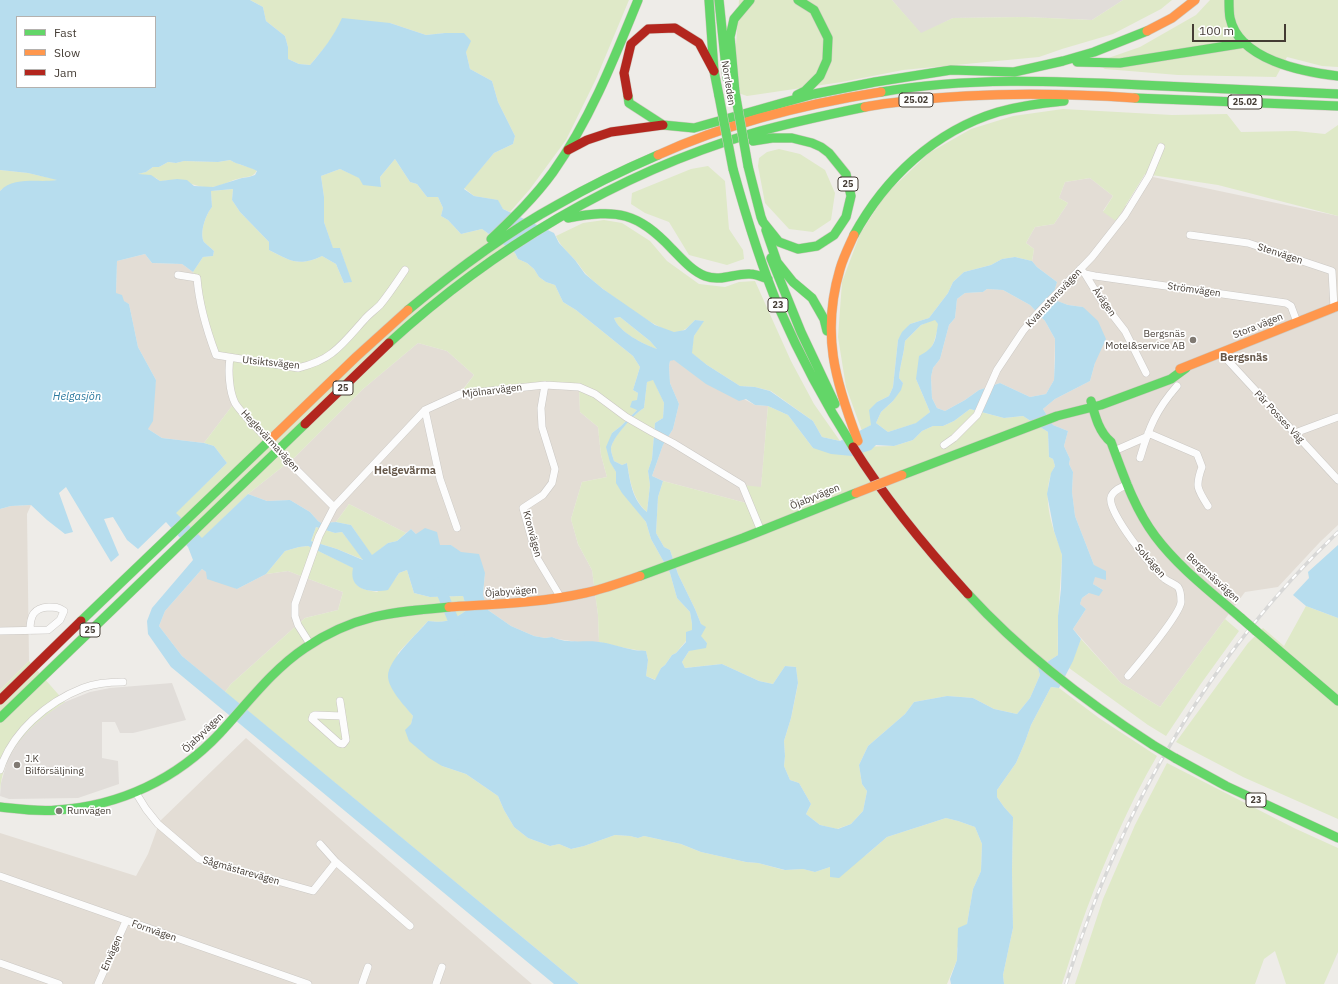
<!DOCTYPE html>
<meta charset="utf-8">
<style>
body{margin:0}
#map{position:relative;width:1338px;height:984px;overflow:hidden;background:#eeece8;font-family:"IBM Plex Sans",sans-serif}
canvas{display:block}
.legend{position:absolute;left:16px;top:16px;width:140px;height:72px;box-sizing:border-box;background:#fff;border:1px solid #b4b1ae;margin:0;padding:5px 7px;list-style:none;font-size:12px;color:#443c34}
.legend li{display:flex;align-items:center;gap:8px;height:20px}
.legend b{width:20px;border:1px solid #b4b1ae}
.scale{position:absolute;left:1192px;top:24px;width:94px;height:18px;box-sizing:border-box;border:2px solid #443c34;border-top:0;padding-left:5px;font-size:12px;line-height:14px;white-space:nowrap;color:#443c34;-webkit-text-stroke:3px #fff;paint-order:stroke}
</style>
<div id="map">
<canvas width="1338" height="984"></canvas>
<ul class="legend">
<li><b style="height:5px;background:#63d668"></b>Fast</li>
<li><b style="height:5px;background:#ff974d"></b>Slow</li>
<li><b style="height:5px;background:#b3261e"></b>Jam</li>
</ul>
<div class="scale">100 m</div>
</div>
<script>
const c = document.querySelector('canvas').getContext('2d');
c.lineJoin = 'round';
function fillPath(path, color) { c.fillStyle = color; c.fill(path, 'evenodd'); }
function strokePath(path, color, width, dash) { c.strokeStyle = color; c.lineWidth = width; c.lineCap = dash ? 'butt' : 'round'; c.setLineDash(dash || []); c.stroke(path); }
function drawText(font, color, halo, rows, align = 'center') {
  c.font = font + ' "IBM Plex Sans",sans-serif'; c.lineWidth = 3.5; c.setLineDash([]); c.textBaseline = 'middle'; c.strokeStyle = halo; c.fillStyle = color; for (const [text, x, y, turn = 0] of rows) {
    c.save(); c.translate(x, y); c.rotate((+turn || 0) * Math.PI / 180); c.textAlign = isNaN(turn) ? turn : align; if (halo) c.strokeText(text, 0, 0); c.fillText(text, 0, 0); c.restore();
  }
}
fillPath(new Path2D(`
 M1153,177L1338,216V525L1320,542L1278,587L1245,592L1160,707L1121,683L1073,629L1086,609L1080,604L1082,598L1089,593L1103,590L1093,584L1094,577V565L1075,516L1072,492L1073,472L1069,464L1070,459L1064,446L1068,431L1053,425L1043,409L1055,399L1090,381L1095,363L1083,307L1068,305L1051,299L1057,282L1037,267L1032,261L1034,249L1026,243L1035,227L1054,224L1068,203L1059,198L1065,182L1090,178L1113,196L1103,211L1128,205Z
 M145,254L152,263L182,264L193,272L197,278L230,358L235,402L204,443L162,438L148,429L156,380L138,347L129,304L123,301L116,293L117,261Z
 M987,289L1003,290L1030,305L1045,321L1055,339L1054,380L1046,394L1030,397L1000,383L979,390L965,400L945,411L937,408L932,398L931,377L933,368L940,359L949,325L955,318L957,299L965,293L983,292Z
 M418,343L447,351L474,375L460,393L545,385L579,387L580,412L598,427L601,455L607,477L582,482L571,519L578,544L592,570L598,615L599,642H578L557,639L552,637L545,638L534,636L511,626L488,610L483,595L485,573L451,545H440L416,534L411,529L406,533L349,504L336,522L321,523L318,521L310,512L290,500L267,501L248,494L295,457L363,389Z
 M674,359L688,369L755,405L768,406L761,488L742,485L750,504L663,481L652,476L663,445L673,429L679,404L670,383L669,366L670,361Z
 M31,505L27,514L29,661L0,690V509L11,506Z
 M202,569L206,572L237,589L266,574L288,571L343,592L338,610L305,618L231,684L225,692L182,656L159,626L165,611Z
 M246,738L532,984H0V833L136,876L148,854L160,821Z`), '#e3ddd5');
fillPath(new Path2D(`
 M892,0H1123L1092,20L1025,17L953,18L921,34Z
 M172,683L186,720L133,733H120L115,722H102V758L118,761L119,784L78,798L9,799L0,796L1,783L8,759L22,736L45,715L65,702L90,692L110,688Z`), '#e1ddd9');
fillPath(new Path2D(`
 M250,0H629L596,79L566,140L530,189L510,212L503,209L497,200L474,196L464,188L494,153L513,144L515,136L498,102L492,81L470,69L466,52L445,33L426,35L390,23L337,29L330,41L310,65L299,64L288,59V47L285,36L266,21L263,7Z
 M739,0H892L921,33L953,18L1025,17L1092,20L1123,0H1172L1161,9L1113,34L1062,49L1039,57L903,70L842,82L747,96L738,93L735,60Z
 M1210,0H1338V67L1322,66L1287,57L1276,77L1178,75L1105,69L1094,63L1140,47L1196,15Z
 M1063,109L1172,115L1227,114L1241,132L1296,131L1325,134L1338,125V216L1218,185L1145,174L1116,221L1103,212L1113,196L1090,178L1065,182L1059,198L1068,203L1054,224L1035,227L1026,243L1034,249L1032,261L1015,257L1002,259L991,265L964,272L953,282L948,293L929,318L910,324L898,340L893,387L889,396L877,402L871,425L862,431L846,387L838,337L842,282L860,234L885,195L929,153L971,129L1013,116Z
 M779,149L800,154L825,170L835,193L831,220L813,232L789,229L765,203L758,166L759,158L767,152Z
 M395,159L410,182L417,184L427,197H438L443,208L441,216L448,220L461,234L482,229L515,253L518,259L527,263L534,269L539,277L546,282L555,285L563,302L576,310L633,356L640,367L633,390L638,393L637,410L621,426L612,433L610,461L637,510L646,522L651,539L670,573L677,598L690,612L692,624V630L686,641L676,653L672,655L665,665L661,668L656,680L646,676L648,660L646,651C629,650 614,645 599,642L598,615L592,570L578,544L571,519L582,482L607,477L601,455L598,427L580,412L579,387L545,385L460,394L474,375L447,351L418,343L363,389L295,457L248,494L202,539L175,513L227,463L214,446L204,443L235,402L230,358L216,355L197,278L193,272L203,257L213,256L214,251C211,248 207,245 204,242C199,233 206,214 212,207L211,191L233,189L232,200L240,212L269,242V250C291,261 298,267 322,256L336,264L344,283L351,282L340,248L333,249L324,222V197L321,176L340,169L381,187L380,177Z
 M230,160C238,165 248,166 257,170C253,178 249,176 241,178C231,180 222,186 212,187C198,188 191,183 178,180C173,179 166,181 160,181L156,178L136,174L146,172L153,167H159L168,162L176,163L184,161L218,162Z
 M708,166L725,181L729,229L743,250L744,259L727,265L689,255L669,222L645,213L631,204L632,193L691,169Z
 M0,170L28,173L59,180L2,189L0,191Z
 M604,220L622,223L650,241L667,261L699,284L725,287L739,282L755,281L791,361L814,404L840,441L822,437L813,421L771,391L755,387L740,386L707,365L691,353L694,336L703,321L695,320C689,326 685,332 675,332C660,333 598,287 586,274C582,270 579,264 575,260C568,252 560,246 556,236L583,223Z
 M620,317L650,341L658,350C644,344 619,333 614,318Z
 M935,319L939,324L934,342L916,379L930,412L917,423L888,432L876,423L881,412L893,401L903,383L899,378C900,365 904,354 905,341L921,325Z
 M653,379L664,403L663,418L655,423L652,459L648,471L650,485L647,512C633,500 630,481 627,463L622,465L614,461C613,457 611,453 611,449C611,438 635,413 644,408L647,382Z
 M768,406L788,415L813,448L894,446L913,440L922,431L933,426H943L954,421L970,409L1004,418L1023,416L1048,432L1049,457L1053,459L1055,466C1043,486 1048,513 1055,534C1057,541 1062,550 1062,557C1060,590 1057,623 1058,655L1038,668L1040,675L1030,698L1017,714L994,709L973,698L961,697L947,696L914,702L905,714L868,746L859,765L862,784L867,791L863,811L851,824L837,829L820,825L806,814L811,804L799,783L790,780L784,766L785,756L784,741L791,718L798,684L796,667L785,666L773,684L759,681L722,664L685,668L682,662L689,651L707,643L701,637V624L695,609L678,574L670,550L664,547L656,533L658,497L663,481L750,504L742,485L761,487Z
 M349,504L406,533L397,541L388,543L372,556L351,525L336,522Z
 M316,527L335,533L342,532L364,560L337,549L311,541Z
 M308,546L354,568C349,585 362,590 377,592L395,579L399,573L407,570L414,593L430,597L463,596L467,610C451,621 447,623 428,621L398,653L393,690L413,716L411,724L442,766L466,774L498,796L504,810L514,827L528,838L550,846L559,844L571,849L584,846L615,835L630,836L638,838L644,836L681,844L701,852L746,862L758,863L784,870L803,869L815,872L866,855L887,837L946,818L958,821L975,827L982,844L981,871L973,889L967,924L957,949V960L947,984H579L225,692L231,684L305,618L338,610L343,592L288,571L266,574L285,551L299,547Z
 M1306,606L1338,618V819L1243,777L1176,742L1248,643L1263,628L1284,646Z
 M1225,619L1239,631L1200,685L1166,736L1148,725L1069,668L1081,639L1121,683L1160,707Z
 M29,661L65,702C32,723 3,750 0,791V690Z
 M1051,687L1059,688L1099,718L1157,756C1129,804 1105,860 1086,911C1077,935 1070,960 1062,984H1004L1003,975L1013,928L1012,870L1013,817L1004,807L997,797V790L1016,763L1025,742L1031,725Z
 M1167,763L1294,828L1338,848V952L1324,984H1286L1275,951L1264,959L1255,984H1075L1103,899L1135,825Z`), '#dfe9c8');
fillPath(new Path2D(`
 M0,0H250L263,7L266,21L285,36L288,47V59L299,64L310,65C323,50 334,36 342,18L390,23L426,35L445,33H464L471,41L466,52L470,69L492,81L498,102L515,136L513,144L494,153L464,189L474,196L498,200L503,209L554,233L559,243L575,260L585,274L603,289L655,325L674,332L685,330L695,320L704,321L694,336L692,353L707,365L740,386L755,387L770,391L813,421L822,437L840,441L871,425L869,410L877,402L889,396L893,387L898,340L902,332L910,324L929,318L948,293L953,282L964,272L991,265L1002,259L1015,257L1032,261L1037,267L1057,282L1052,299L1068,305L1083,307L1098,321L1106,339L1095,363L1090,381L1055,399L1043,409L1053,425L1068,431L1064,446L1070,459L1069,464L1073,472L1072,492L1075,516L1094,565L1106,571V580L1095,577L1093,584L1103,590L1099,596L1089,593L1082,598L1080,604L1086,609L1073,629L1081,639L1073,661L1059,688L1051,687L1031,725L1025,742L1016,763L997,790V797L1004,807L1013,817L1012,870L1013,928L1003,975L1004,984H951L950,979L957,960L958,928L967,924L973,889L981,871L982,844L975,827L958,821L946,818L887,837L839,878L830,877V867L815,872L803,869L785,870L758,863L746,862L701,852L681,844L644,836L638,838L630,836L615,835L584,846L571,849L559,844L550,846L528,838L514,827L504,810L498,796L466,774L442,766L429,758L409,741L405,730L411,724L413,716C405,706 388,689 388,676C388,660 418,633 428,621C447,623 451,621 467,610L463,596L430,597L414,593L407,570L399,573L388,590C372,593 348,591 353,568L308,546L299,547L285,551L266,574L237,589L207,579L206,572L202,569L165,611L159,626L182,656L579,984H554L171,667L148,634L147,621L152,608L193,560L188,547L166,522L138,549L127,540L113,517L104,519L119,555L111,562L66,487L59,493L73,532L65,534L47,520L31,505L11,506L0,509V191C14,176 39,183 57,180L28,173L0,170ZM17,17H155V87H17ZM395,159L410,182L417,184L427,197H438L443,208L441,216L448,220L461,234L482,229L515,253L518,259L527,263L534,269L539,277L546,282L555,285L563,302L576,310L633,356L640,367L633,390L638,393L637,400L632,401L630,407L637,410L621,426L612,433L606,447L610,462L616,472V483L622,493L646,522L651,539L670,573L677,598L690,612L692,624V630L686,632V642L676,653L672,655L665,665L661,668L655,680L646,676L648,660L646,651C641,650 635,651 630,649C620,647 610,643 599,642C584,640 566,644 552,637L545,638L534,636L511,626L488,610L483,595L485,573L479,554L461,552L451,545H440L437,532L425,528L416,534L411,529L397,541L388,543L372,555L351,525L336,522L321,523L318,521L310,512L290,500L267,501L248,494L202,538L176,513L227,463L214,446L204,443L162,438L148,429L153,421L156,380L138,347L129,304L124,301L122,295L116,293L117,261L145,254L152,263L182,264L193,272L203,257L213,256L214,251C211,248 207,245 204,242C199,233 206,214 212,207L211,191L233,189L232,200L240,212L269,242V250C291,261 298,267 322,256L336,264L344,283L352,282L340,248H333L324,222V197L321,176L340,169L359,178L363,185L381,187L380,177ZM230,160C238,165 248,166 257,171L255,175L249,177L242,178L213,187L194,186L187,180L177,179L160,181L151,175L138,174L146,172L153,167H159L168,162L176,163L184,161L218,162ZM987,289L1003,290L1030,305L1045,321L1055,339V358L1054,380L1046,394L1030,397L1000,383L979,390L965,400L945,411L937,408L932,398L931,377L933,368L940,359L949,325L955,318L957,299L965,293L983,292ZM620,317L650,341L657,349C643,344 619,332 614,318ZM935,320L938,324C935,341 936,347 919,356L916,379L930,412L916,423L888,432L876,423L881,412L893,401L901,390L903,383L899,378C900,365 904,354 905,341L921,325ZM674,360L706,384L739,401L746,399L755,405L768,406L788,415L813,448L831,454L852,456L871,450L876,445L894,446L913,440L922,431L933,426H943L954,421L970,409L1004,418L1023,416L1048,432L1049,457L1053,459L1055,466L1051,473L1047,494L1054,531L1062,555L1061,589L1058,616V655L1038,668L1040,675L1030,698L1017,714L994,709L973,698L961,697L947,696L914,702L905,714L868,746L859,765L862,784L867,791L863,811L851,824L838,829L820,825L806,814L811,804L799,783L790,780L784,766L785,756L784,741L791,718L798,683L796,667L785,666L773,684L759,681L722,664L685,668L682,662L689,651L706,648L707,643L701,636L706,627L701,624L695,609L678,574L670,550L664,547L656,533L658,497L663,481L652,476L663,445L673,429L679,404L670,383L669,366L670,361ZM653,380L664,403L663,418L655,423L652,459L648,471L650,485L647,512C632,500 630,481 627,463L622,465L614,461C613,457 611,453 611,449C611,439 635,413 644,408L647,382ZM316,527L335,533L342,532L363,560L337,549L311,541Z
 M1338,545V618L1306,606L1293,595L1309,578L1308,572Z`), '#b7ddee');
strokePath(new Path2D(`
 M438,583L459,634`), '#b7ddee', 11);
const street = new Path2D(`
 M1190,235L1248,243L1332,271L1334,308
 M1080,269L1085,274L1095,276L1286,303L1291,306L1297,322
 M1085,274L1101,300L1125,331L1146,373
 M178,275L197,278C199,304 207,331 216,355L298,368C310,365 322,361 332,353C344,344 354,331 364,320C369,314 375,310 380,305C389,294 397,282 405,270
 M1221,353L1338,480
 M230,358C228,370 229,391 235,403C238,408 243,413 247,418
 M545,385L541,408L542,427L555,469L552,483L543,495L523,508L537,558L561,598
 M425,410L440,479L457,528
 M1148,433L1197,454L1202,467C1195,486 1197,489 1208,506
 M1295,433L1338,417
 M944,445L954,438L977,415L997,370L1023,331L1036,315L1092,257L1125,215L1149,176L1161,147
 M1114,451L1146,437
 M1140,458C1149,427 1156,410 1177,386
 M291,464L334,507
 M1128,484C1122,487 1113,490 1111,497C1106,511 1153,569 1165,579C1169,582 1175,584 1178,587C1181,591 1181,598 1181,602C1180,615 1138,664 1128,676
 M0,631L48,630L60,620L64,611C58,607 55,607 49,607C33,608 30,616 30,631
 M310,644L298,625L295,616V604L319,536L334,507L425,410L460,394L545,385L579,387L595,394L626,417L652,432L673,443L742,485L761,531
 M340,701L346,740L343,744L339,743L312,719L313,716L315,715L342,716
 M0,770C12,732 47,702 83,688C96,683 109,682 123,682
 M136,793L146,809L158,824L199,859L313,891L336,862
 M320,844L336,862L410,926
 M0,876L308,984
 M0,963L59,984
 M98,984L126,921
 M362,984L368,967
 M436,984L442,967`);
const fast = new Path2D(`
 M709,0L714,71L719,96
 M719,0L727,78
 M1229,0C1229,6 1229,13 1230,18C1239,60 1303,72 1338,76
 M1077,62L1120,63L1245,43
 M735,92L730,37L734,19L750,0
 M881,92C967,77 1054,81 1141,85C1207,88 1272,91 1338,94
 M797,95L805,91L820,76L827,60L828,38L814,10L798,0
 M628,96L629,103L663,125L694,128L814,94L875,82L951,70L1014,72L1063,61L1094,52L1147,31
 M1135,98L1338,106
 M748,166L761,217L763,222L779,242L798,249L817,246L834,235L846,217L851,196L846,174L829,153L821,147L812,143L792,138H772L753,141
 M733,169C746,216 760,263 779,308C800,356 825,403 853,447
 M568,218C618,209 637,212 672,249C682,259 692,271 705,276C721,282 735,273 750,274C757,274 762,277 768,279
 M766,230L777,262L793,282L812,298L824,319L827,331
 M854,235C885,178 935,131 998,112C1020,106 1042,103 1064,101
 M491,239C513,218 535,197 553,172C590,120 614,59 638,0
 M771,258L801,332L835,404
 M408,310C455,271 504,234 557,205C590,186 623,170 658,155
 M389,343C492,249 616,174 750,134C788,123 826,115 865,107
 M1091,401C1095,416 1099,432 1111,442C1123,474 1134,508 1155,536C1179,568 1211,592 1241,618
 M902,475L1057,416L1101,405L1171,379L1186,368
 M640,576L743,538L856,493
 M968,594C1022,653 1086,702 1153,745
 M81,621L272,438
 M1256,631L1338,701
 M0,718L305,424
 M1175,758L1226,786L1338,838
 M0,807C19,809 38,812 57,810C120,806 177,779 220,733C247,704 272,670 305,648C354,615 392,612 449,607`);
const slow = new Path2D(`
 M1147,31L1172,18L1195,0
 M865,107C879,104 893,103 907,101C983,92 1059,93 1135,98
 M658,155C728,123 805,104 881,92
 M854,235C849,246 843,258 840,269C821,333 835,381 858,441
 M1180,369L1338,306
 M272,438L356,357L408,310
 M449,607C494,604 540,603 585,593C604,589 622,582 640,576`);
const jam = new Path2D(`
 M628,96L624,73L631,44L648,29L675,28L699,43L714,71
 M568,150L587,140L611,132L663,125
 M305,424L389,343
 M853,447C886,500 926,548 968,594
 M0,700L81,621`);
strokePath(street, '#cbc8c4', 8);
strokePath(fast, '#cec8bf', 10);
strokePath(slow, '#cec8bf', 10);
strokePath(jam, '#cec8bf', 10);
strokePath(street, '#fcfcfc', 7);
strokePath(fast, '#63d668', 9);
strokePath(slow, '#ff974d', 9);
strokePath(jam, '#b3261e', 9);
const rail = new Path2D(`
 M1066,984C1120,810 1206,658 1338,532`);
strokePath(rail, '#d8d8d7', 3.5);
strokePath(rail, '#fff', 2, [6]);
const streetBridge = new Path2D(`
 M247,418L291,464`);
const fastBridge = new Path2D(`
 M735,92L748,166
 M719,96L733,169
 M1241,618L1256,631
 M1153,745L1175,758`);
const slowBridge = new Path2D(`
 M856,493L902,475`);
strokePath(streetBridge, '#cbc8c4', 8, []);
strokePath(fastBridge, '#cec8bf', 10, []);
strokePath(slowBridge, '#cec8bf', 10, []);
strokePath(streetBridge, '#fcfcfc', 7);
strokePath(fastBridge, '#63d668', 9);
strokePath(slowBridge, '#ff974d', 9);
for (const [x, y, r, color] of [
 [1193,340,4,"#807a73"],
 [17,765,4,"#807a73"],
 [59,811,4,"#807a73"]
]) { const dot = new Path2D(); dot.arc(x, y, r, 0, 2 * Math.PI); c.fillStyle = color; c.fill(dot); strokePath(dot, '#fff', 1.5); }
for (const [x, y, w] of [
 [916,100,34],
 [1245,102,34],
 [848,184,20],
 [778,305,20],
 [343,388,20],
 [90,630,20],
 [1256,800,20]
]) { const box = new Path2D(); box.roundRect(x - w / 2, y - 7, w, 14, 3); c.fillStyle = '#fff'; c.fill(box); strokePath(box, '#443c34', 1); }
drawText('bold 9px', '#443c34', null, [
 ["25.02",916,100],
 ["25.02",1245,102],
 ["25",848,184],
 ["23",778,305],
 ["25",343,388],
 ["25",90,630],
 ["23",1256,800]
]);
drawText('10px', '#443c34', '#fff', [
 ["Norrleden",728,83,81],
 ["Stenvägen",1280,254,18],
 ["Strömvägen",1194,290,8],
 ["Kvarnstensvägen",1054,298,-47],
 ["Åvägen",1104,302,55],
 ["Stora vägen",1258,326,-22],
 ["Utsiktsvägen",271,363,6],
 ["Mjölnarvägen",492,391,-7],
 ["Pär Posses Väg",1279,417,47],
 ["Heglevärmavägen",270,441,47],
 ["Öjabyvägen",815,497,-22],
 ["Kronvägen",532,534,75],
 ["Solvägen",1150,561,49],
 ["Bergsnäsvägen",1213,578,42],
 ["Öjabyvägen",511,592,-4],
 ["Öjabyvägen",203,733,-44],
 ["Sågmästarevägen",241,871,16],
 ["Fornvägen",154,931,19],
 ["Envägen",112,953,-66]
]);
drawText('10px', '#443c34', '#fff', [
 ["Bergsnäs",1185,334,"right"],
 ["Motel&service AB",1185,346,"right"],
 ["J.K",25,759],
 ["Bilförsäljning",25,771],
 ["Runvägen",67,811]
], 'left');
drawText('bold 11px', '#67594b', '#fff', [
 ["Bergsnäs",1244,358],
 ["Helgevärma",405,471]
]);
drawText('italic 11px', '#2b799f', '#fff', [
 ["Helgasjön",77,397]
]);
</script>
